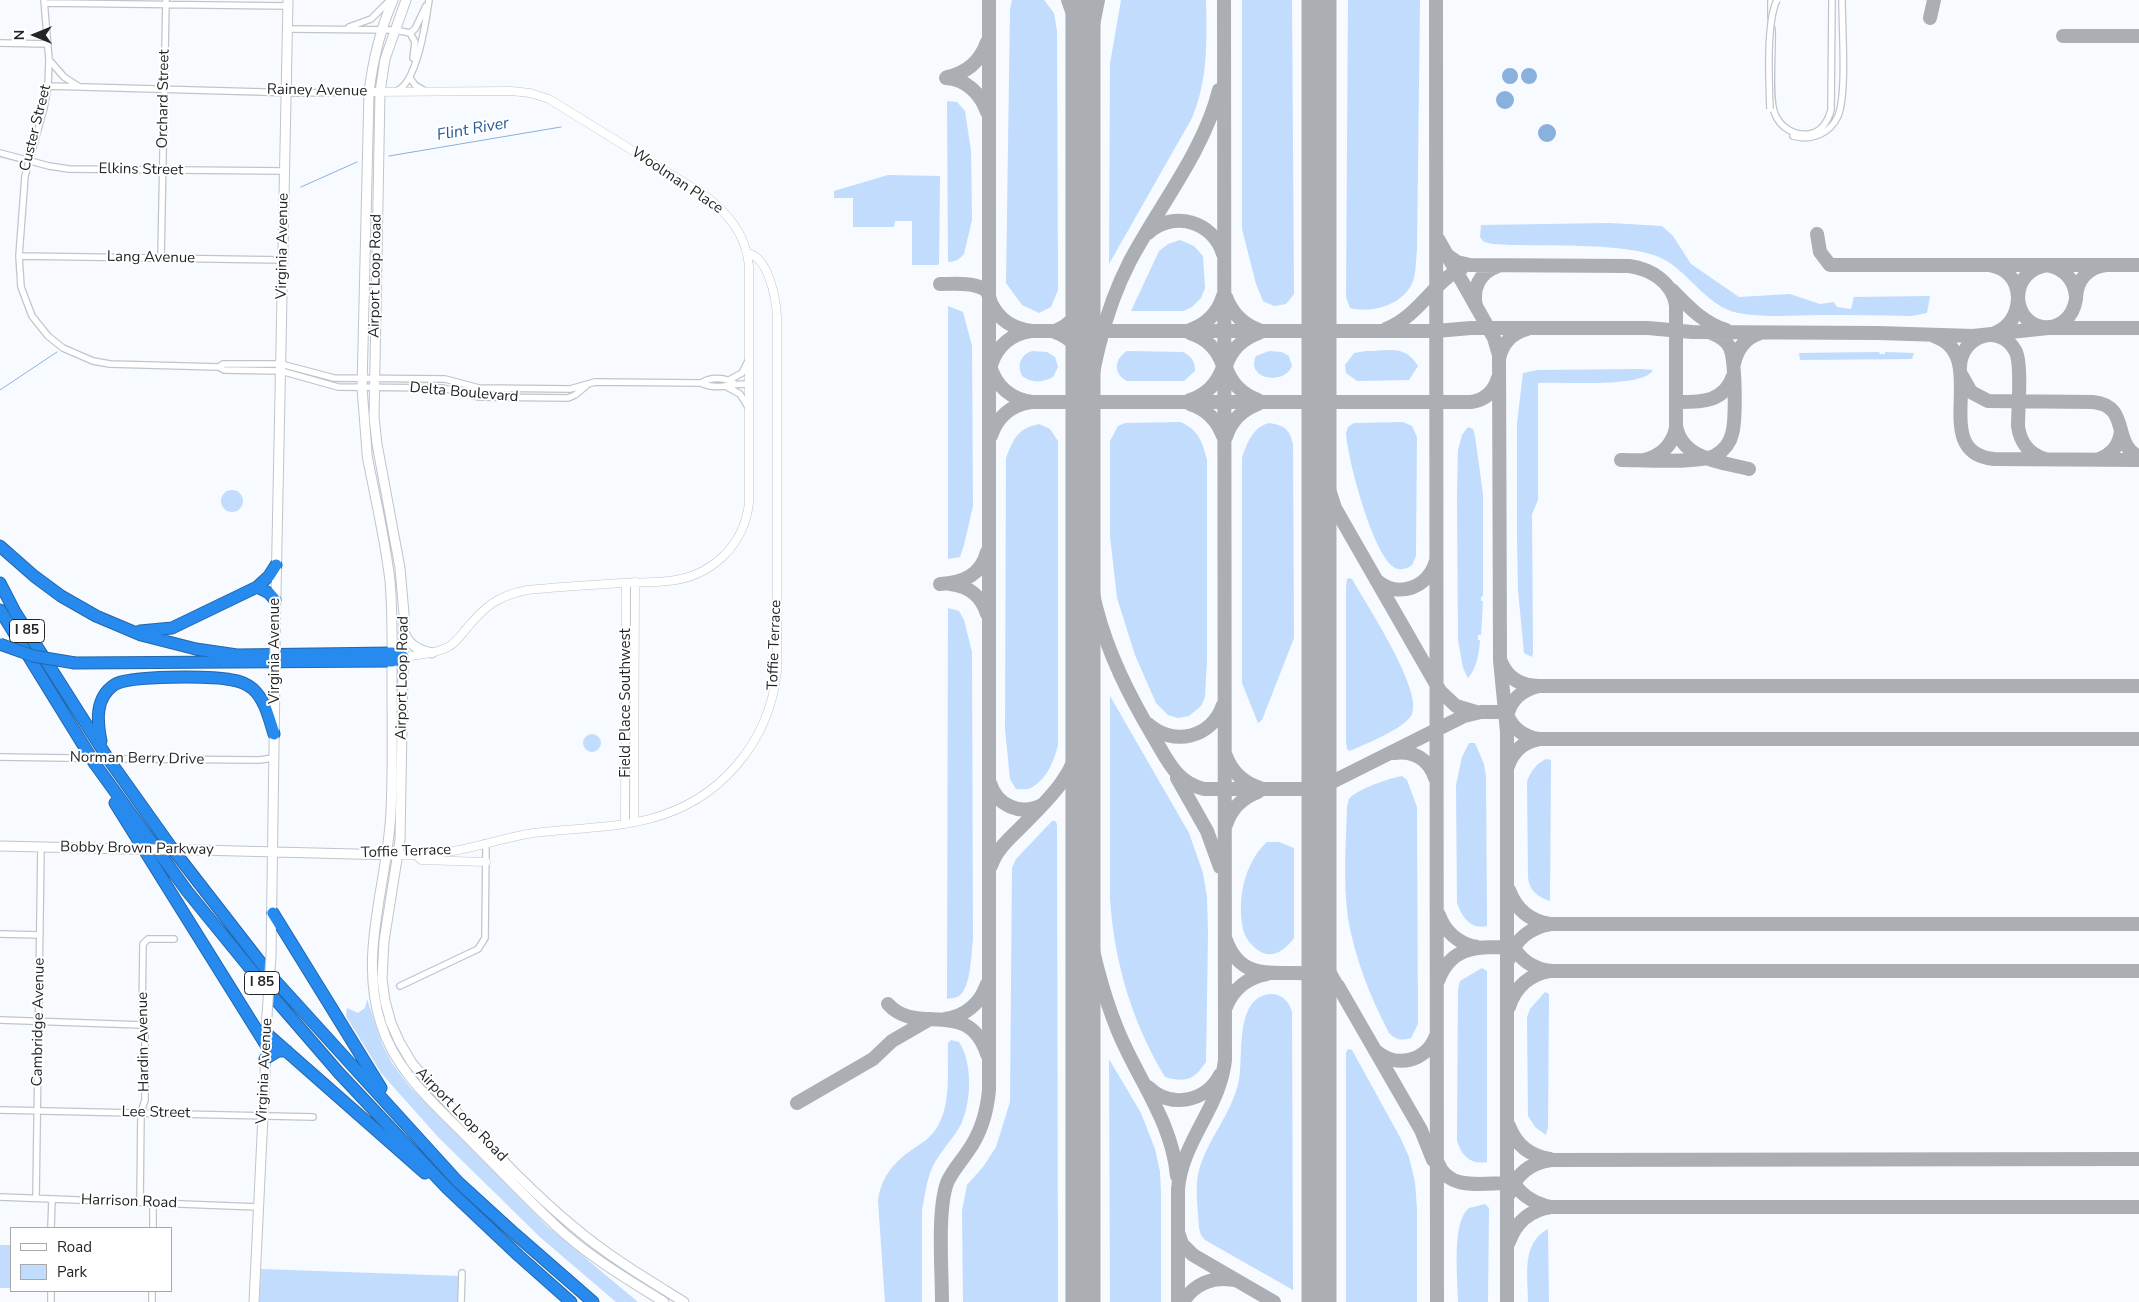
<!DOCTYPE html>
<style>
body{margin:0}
#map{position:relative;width:2139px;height:1302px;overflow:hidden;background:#f7faff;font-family:"Nunito Sans",sans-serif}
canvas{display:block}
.legend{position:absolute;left:10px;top:1227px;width:162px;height:65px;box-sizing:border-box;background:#fff;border:1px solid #a7a8a9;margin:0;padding:6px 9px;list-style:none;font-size:15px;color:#232528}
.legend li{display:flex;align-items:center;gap:10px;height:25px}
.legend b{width:25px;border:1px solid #a7a8a9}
.north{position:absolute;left:10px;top:10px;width:50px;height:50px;-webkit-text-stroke:4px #fff;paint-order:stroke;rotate:270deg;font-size:14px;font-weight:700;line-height:20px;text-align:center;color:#232528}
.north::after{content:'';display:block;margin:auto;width:18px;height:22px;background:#232528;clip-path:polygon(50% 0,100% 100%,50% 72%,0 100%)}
</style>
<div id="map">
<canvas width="2139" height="1302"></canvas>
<ul class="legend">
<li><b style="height:6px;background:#fff"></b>Road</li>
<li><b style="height:14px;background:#c1dcfc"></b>Park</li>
</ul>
<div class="north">N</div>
</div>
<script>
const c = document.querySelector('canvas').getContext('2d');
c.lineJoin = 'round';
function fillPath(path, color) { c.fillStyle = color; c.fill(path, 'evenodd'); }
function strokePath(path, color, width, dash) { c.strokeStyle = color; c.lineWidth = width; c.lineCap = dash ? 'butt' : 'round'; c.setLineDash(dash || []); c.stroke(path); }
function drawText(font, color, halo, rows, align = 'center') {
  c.font = font + ' "Nunito Sans",sans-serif'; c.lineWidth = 4; c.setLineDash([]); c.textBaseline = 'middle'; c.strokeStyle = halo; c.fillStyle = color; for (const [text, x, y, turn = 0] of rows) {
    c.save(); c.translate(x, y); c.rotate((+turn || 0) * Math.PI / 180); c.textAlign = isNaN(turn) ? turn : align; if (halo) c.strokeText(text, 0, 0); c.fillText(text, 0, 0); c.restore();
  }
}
fillPath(new Path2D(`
 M1012,0H1044L1054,13L1057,31L1058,290L1051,307L1039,313L1022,305L1006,283L1010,10Z
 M1121,0H1206C1207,41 1208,80 1192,118L1109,264L1110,64Z
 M1242,0H1292L1294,294L1286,304L1274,306L1263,301L1256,284L1242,229Z
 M1348,0H1420L1417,250C1416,259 1416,269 1414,278C1407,304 1373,314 1350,308L1346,297Z
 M947,101L957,102L965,111L971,151L972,220L964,254C960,259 955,262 948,262Z
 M888,175L940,176L939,264L937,265H912V221H895L894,227H853V198H834V191Z
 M1610,223L1662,226L1673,236L1691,264L1739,297L1790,294L1820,304L1834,302L1837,307L1851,309L1854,297L1930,296L1927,313L1912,316C1882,315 1852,315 1821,315C1794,315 1765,318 1738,313C1708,307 1691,275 1665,260C1630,240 1536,248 1493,244L1484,242L1480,237L1481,225Z
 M1180,240L1194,246L1203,256L1205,288L1201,298L1192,307L1183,311H1131L1159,251L1168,244Z
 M948,306L963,312L972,346L973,506L964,545L960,557L948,559Z
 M1032,351L1047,352L1055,357L1058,367L1053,377C1042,383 1031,383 1022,376C1017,365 1020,355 1032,351Z
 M1127,351L1183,352C1192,357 1195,361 1195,371L1184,381H1127C1113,374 1114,359 1127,351Z
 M1269,351L1282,352L1289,356L1292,366C1284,386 1245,379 1256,356Z
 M1366,351C1388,351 1405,344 1418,366L1409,380L1357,381L1346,373L1345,365L1354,353Z
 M1879,352L1880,354H1885V352L1914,353L1912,359L1800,360L1799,353Z
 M1641,369L1653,370C1643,389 1559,381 1538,383V500L1532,514L1533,653L1532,657L1524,653L1518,590L1517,538V423L1523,373L1538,370Z
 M1181,422C1199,431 1202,441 1207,460V660L1205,697L1201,706L1189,716L1178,718L1168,715L1156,703L1135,655L1117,598L1110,536V441L1118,426L1125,423Z
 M1403,422L1412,426L1417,437L1416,550V556L1412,565C1406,570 1397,571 1391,565C1371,546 1348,461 1346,433L1348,427L1354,423Z
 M1269,423C1284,425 1290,430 1293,444L1294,638L1262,720L1258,723L1242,683V458C1247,443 1253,427 1269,423Z
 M1039,424L1050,429L1058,441V745C1054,761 1047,779 1031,788C1027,790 1020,789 1016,789L1010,779L1005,729L1006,458C1014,438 1017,429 1039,424Z
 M1468,427L1473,429L1475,436L1483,494V596L1481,597V601H1483L1481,635H1478V640H1480C1479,653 1477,668 1468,678L1463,668L1458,640L1457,495L1458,450L1462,435Z
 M221 501a11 11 0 1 1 22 0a11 11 0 1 1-22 0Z
 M1349,578L1352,579C1365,602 1423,690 1412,714C1406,728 1365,744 1350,751L1347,749L1346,742V588L1347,579Z
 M948,608L959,611L964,620L972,652L973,940C971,954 971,988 959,996C956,998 952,998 947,999Z
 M1110,696L1189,833L1203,873L1207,897L1208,933L1206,1062C1194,1080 1186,1083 1165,1077C1132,1022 1114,962 1110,898Z
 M583 743a9 9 0 1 1 18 0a9 9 0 1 1-18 0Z
 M1469,743H1475L1484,764L1486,776L1487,926C1471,930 1462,917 1457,903L1456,785L1462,757Z
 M1546,759L1551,760L1550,901C1538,897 1529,891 1528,877L1527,782C1530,772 1536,764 1546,759Z
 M1402,776L1407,780L1417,807L1418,1024L1411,1038C1401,1041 1396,1040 1389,1033C1370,996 1355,959 1348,918C1343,882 1346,843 1347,807C1347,806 1349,800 1349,799C1357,789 1390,778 1402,776Z
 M1052,821H1055L1057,824L1058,1302H963L962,1211L967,1185L983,1167L996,1147L1010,1102L1012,868L1016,859Z
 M1267,842H1279L1294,848V938C1282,954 1268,961 1253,946C1249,942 1244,935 1243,929C1237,900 1244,863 1267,842Z
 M1482,968L1487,971V1162C1471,1165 1461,1156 1457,1140L1458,989L1460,981Z
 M1545,992L1549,994L1548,1127L1546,1135L1535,1127L1528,1116L1527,1017L1530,1009Z
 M1270,994C1282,994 1289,1001 1292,1012L1293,1290L1205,1240L1201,1235L1199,1228C1198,1210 1195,1191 1198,1174C1206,1140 1232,1115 1239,1080C1244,1056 1234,998 1270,994Z
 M367,999L382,1044L392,1063L409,1086L547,1226L638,1302H616L541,1238L439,1138L381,1073L346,1016L347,1008L358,1013L365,1008Z
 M951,1040L959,1042C973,1062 972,1106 959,1128C950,1143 936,1156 930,1173C926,1185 924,1199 922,1211V1302H885L878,1201C881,1177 894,1162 913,1149C922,1143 930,1138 936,1129C952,1105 947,1070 948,1043Z
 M1348,1049L1352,1050L1401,1139L1409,1157L1415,1182L1417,1209V1302H1346V1053Z
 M1109,1059L1141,1113L1155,1149L1160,1172L1161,1193V1302H1110Z
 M1485,1204L1489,1208L1488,1302H1458C1458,1280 1451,1222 1469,1208Z
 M1548,1229L1549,1302H1528C1528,1276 1521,1243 1548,1229Z
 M0,1245H11V1288H0Z
 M261,1269L459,1276L458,1302H259Z`), '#c1dcfc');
fillPath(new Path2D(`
 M1521 76a8 8 0 1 1 16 0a8 8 0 1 1-16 0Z
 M1502 76a8 8 0 1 1 16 0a8 8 0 1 1-16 0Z
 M1496 100a9 9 0 1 1 18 0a9 9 0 1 1-18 0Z
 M1538 133a9 9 0 1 1 18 0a9 9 0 1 1-18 0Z`), '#8ab0dd');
strokePath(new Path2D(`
 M389,156L561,127
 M301,187L357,162
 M0,390L57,352`), '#8ab0dd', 1);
strokePath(new Path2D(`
 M1068,0L1083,41
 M1436,0L1437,1302
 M1930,18L1934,0
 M1319,28L1323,0
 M2063,36H2139
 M1083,74L1098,0
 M947,77C967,73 980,62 987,42
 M946,78C966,79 981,94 987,112
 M1148,233C1173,210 1213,221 1223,254
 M1817,234L1820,252L1830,265H2047C2030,268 2019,279 2018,297C2017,280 2007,268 1990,265
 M1438,239L1494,338L1499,355L1500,660L1507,732V1302
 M1447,255L1457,262L1470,265L1629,266C1651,269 1672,282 1676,305V428C1672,446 1661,456 1644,460
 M2106,265C2088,267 2077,280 2076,297C2075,280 2064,268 2047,265H2139
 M940,284C954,284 972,282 984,289C989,292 989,298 991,303C999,320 1014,329 1032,331H1436L1471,328H1648L1692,332L1878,333L1973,336L2048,328H2139
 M1672,290C1688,306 1703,323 1726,330
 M1226,297C1232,313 1242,324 1259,330
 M2018,297C2020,336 2070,338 2076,299
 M1476,306C1472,288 1480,272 1498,266
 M1386,329C1419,316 1433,282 1462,268
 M1190,330C1207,324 1218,313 1223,296
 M1055,331C1070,325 1079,315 1083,300
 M1055,332C1070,337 1079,347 1083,363
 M1190,333C1206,338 1218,350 1223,366
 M1995,333C2010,327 2017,315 2018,299
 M1934,336C1993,355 1926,453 1994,459L2139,460
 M1499,359C1502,344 1512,333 1527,329
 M1734,364C1737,349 1745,338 1760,333
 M991,365C997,346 1011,334 1031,331
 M990,366C996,386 1011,399 1032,402H1471C1485,400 1494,392 1498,378
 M1226,366C1231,350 1242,339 1259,333
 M1226,367C1231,383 1242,394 1258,400
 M1960,367C1961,335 2001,322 2016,352C2022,366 2018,409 2018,426C2020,442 2029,454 2045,459
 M1962,376L1971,392L1988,401L2093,402C2131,406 2111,443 2139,457
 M1190,400C1206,395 1217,384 1223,367
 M1676,402C1700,402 1724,403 1733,376
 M1190,404C1206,409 1217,420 1223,436
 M1676,426C1682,460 1722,462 1749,469
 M1083,432C1092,372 1102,315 1130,261C1159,206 1204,151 1219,90
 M1319,435L1323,471L1335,508L1440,691L1456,706L1476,712
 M991,436C997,417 1011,405 1031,402
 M1226,437C1231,421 1242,410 1258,404
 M2099,459C2113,454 2120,444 2121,430
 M1621,460C1642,460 1700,464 1716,455C1724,450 1730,443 1732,434C1736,421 1736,357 1729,346C1725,339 1719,336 1711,333
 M1083,531C1087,556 1090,582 1096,607C1108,654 1129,695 1153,736C1167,759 1176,783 1204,789H1312L1322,787L1464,716L1481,712H1506C1511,727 1522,736 1538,739H2139
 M1376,580C1398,599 1428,588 1436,561
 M940,584C963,583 981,575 987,552
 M950,584C969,586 982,597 987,614
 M1501,662C1508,679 1521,686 1539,686C1522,690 1510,700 1507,717
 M1539,686H2139
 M1148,724C1173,747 1212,738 1223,705
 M1394,753C1413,750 1429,759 1435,778
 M1226,756C1232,772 1244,783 1260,788
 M1508,766C1513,751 1523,742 1539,739
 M1177,778L1207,831L1220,867
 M990,783C997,806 1021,816 1042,805
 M1226,825C1231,809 1242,798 1258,792
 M991,866C996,850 1009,839 1021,827C1051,797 1074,776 1083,733
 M1509,890C1516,909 1530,921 1550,924
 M1083,905C1092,948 1101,990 1118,1031C1138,1080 1172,1121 1177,1176
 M1439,915C1445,932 1459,944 1477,947
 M1319,939L1322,959L1336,984
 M1226,940C1247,999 1306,954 1338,986L1421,1130L1433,1160
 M1511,942C1519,960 1533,969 1552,971H2139
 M1509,959C1515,939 1531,927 1551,924H2139
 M1438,981C1451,946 1476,947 1507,947
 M888,1004C917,1037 968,996 987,1054
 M1226,1007C1233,989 1248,977 1267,974
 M1509,1007C1515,987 1530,974 1550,971
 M945,1019C965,1016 980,1004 987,984
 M1376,1051C1397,1069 1426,1061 1436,1036
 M1148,1087C1170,1109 1206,1102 1220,1075
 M797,1103L873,1059L892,1041L930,1019
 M1509,1126C1516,1145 1530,1156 1550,1159
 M1438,1163C1448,1191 1483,1183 1507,1183
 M1510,1176C1518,1194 1532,1203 1551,1207
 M1509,1194C1516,1174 1530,1163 1551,1160L2139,1159
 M1179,1235L1182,1244L1193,1255L1274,1302
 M1509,1242C1516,1222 1530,1210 1551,1207H2139
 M942,1302C942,1270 937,1211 947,1183C952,1171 961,1162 968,1151C981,1133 987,1112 989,1090V0
 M1178,1302V1189C1182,1141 1220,1108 1225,1060L1224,0
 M1183,1302C1194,1284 1213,1276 1233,1280`), '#abaeb2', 14);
strokePath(new Path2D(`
 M1083,0V1302
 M1319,0V1302`), '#abaeb2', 35);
const minor = new Path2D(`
 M44,0L49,60L48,86L44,108L25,176L19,256L21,287L32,316L48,336L63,348L93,361L110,364L219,367L224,370L281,371L338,387L443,388L478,397L568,398L575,395L586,386
 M1771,0V18
 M45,3L288,6
 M349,27L371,19L390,0
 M288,29L395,30L410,33
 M1772,29C1773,48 1768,99 1775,114C1780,127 1794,136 1809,134C1821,132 1828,121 1831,110L1832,0
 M410,33L415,42L413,58
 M410,33L415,29L426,6
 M0,43L48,44
 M50,61L64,77L78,86
 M410,78L415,85L425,91
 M48,86L298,93L369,92
 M396,91C417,84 426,21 429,0
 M1793,136C1811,141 1830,134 1838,116C1847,94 1842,27 1842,0
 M0,153L49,166L69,169L285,171
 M19,256L283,260
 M161,258L166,0
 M219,367L223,364H281L334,378L445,379L479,388L570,389L595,382L701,383C717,391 732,383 749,384
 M729,380L742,373L748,361
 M701,383C710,377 724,377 734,383
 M727,387L740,394L748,407
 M0,757L68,758
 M129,759L259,760L274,758
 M0,934L40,935
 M400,986L478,949L485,938L486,843
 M0,1020L143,1025
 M0,1110L313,1117
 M0,1197L258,1207
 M36,1198L41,846
 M140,1202L141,1112L145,1100V1034L142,1018L143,944L148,939H174
 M51,1228L52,1199
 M153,1228V1203
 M51,1302V1291
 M152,1302V1291
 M461,1302L462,1273`);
const tertiary = new Path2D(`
 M369,92L511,91L530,93L549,99L703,194C728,213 746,234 749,266V503C744,546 711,577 668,581C653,583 637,582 622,583C590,585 558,587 527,590C498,596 485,606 467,628C461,635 456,643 448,647C434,654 418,655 403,657
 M634,822L635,582
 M625,824L626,583
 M415,854L421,860L486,862
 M398,855C418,855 439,854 459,850C484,845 508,837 533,833C571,828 611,829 649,819C720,801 769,743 777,671V317C776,299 769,257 747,253`);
const secondary = new Path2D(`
 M406,0L385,59L380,92L374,417L377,444L400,568L404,614L400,840L384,941L382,979L385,1001L391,1023L400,1043L412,1063L426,1080C474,1130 521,1183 574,1227C608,1256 647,1279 684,1302
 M367,452L362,388L369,92C373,60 380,30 393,0
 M367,455C375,497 385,538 390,581C393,615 392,649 392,683C392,726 393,769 391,811C388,882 358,954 381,1024C395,1070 433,1103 466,1136C496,1166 525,1197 556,1226C588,1256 627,1279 664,1302
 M404,632C409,645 418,650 432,653
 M275,642L288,0
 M0,846L127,849
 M198,850L393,855
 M271,956L275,678
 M266,1040L267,1015
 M254,1302L266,1053`);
const motorway = new Path2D(`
 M0,546L34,576L61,596L96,616L141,635L196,649L237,655L392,653L403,657
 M0,583L15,612L107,757L171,847L271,976L458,1182L515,1234L593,1302
 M257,587L269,593L275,600
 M0,610L95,764L187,891L275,999L339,1073L447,1188L519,1256L571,1302
 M140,631L172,628L257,587L269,576L276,565
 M75,663L392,661L403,657
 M101,741C97,721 95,698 114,685C128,675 212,676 232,680C240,681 247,684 253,689C265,700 269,718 274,734
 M115,803L266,1045
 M273,913L381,1088
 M267,1034L425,1173
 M265,1059L278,1051H287`);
strokePath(minor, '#bfc5cd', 8);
strokePath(tertiary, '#bfc5cd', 9);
strokePath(secondary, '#bfc5cd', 11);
strokePath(motorway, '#2567a9', 13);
strokePath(minor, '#fff', 5.5);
strokePath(tertiary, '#fff', 8);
strokePath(secondary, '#fff', 9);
strokePath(motorway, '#268aef', 11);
const minorBridge = new Path2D(`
 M1770,109C1769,83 1766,22 1777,0
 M68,758L129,759`);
const secondaryBridge = new Path2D(`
 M275,678V642
 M127,849L198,850
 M267,1015L271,956`);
const motorwayBridge = new Path2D(`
 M0,644L33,656L75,663`);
strokePath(minorBridge, '#bfc5cd', 8, []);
strokePath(secondaryBridge, '#bfc5cd', 11, []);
strokePath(motorwayBridge, '#2567a9', 13, []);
strokePath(minorBridge, '#fff', 5.5);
strokePath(secondaryBridge, '#fff', 9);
strokePath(motorwayBridge, '#268aef', 11);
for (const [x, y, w] of [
 [27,631,35],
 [262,983,35]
]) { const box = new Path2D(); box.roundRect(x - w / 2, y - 11.5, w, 23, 4); c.fillStyle = '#fff'; c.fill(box); strokePath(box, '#232528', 1); }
drawText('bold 14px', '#232528', null, [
 ["I 85",27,631],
 ["I 85",262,983]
]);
drawText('15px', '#232528', '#fff', [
 ["Rainey Avenue",317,91,1],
 ["Orchard Street",164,99,-89],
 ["Custer Street",36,128,-76],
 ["Elkins Street",141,170,1],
 ["Woolman Place",677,181,34],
 ["Virginia Avenue",283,246,-89],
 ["Lang Avenue",151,258,1],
 ["Airport Loop Road",376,276,-89],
 ["Delta Boulevard",464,393,5],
 ["Toffie Terrace",775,645,-88],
 ["Virginia Avenue",275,651,-90],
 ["Airport Loop Road",403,678,-89],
 ["Field Place Southwest",626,703,-90],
 ["Norman Berry Drive",137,759,1],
 ["Bobby Brown Parkway",137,849,1],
 ["Toffie Terrace",406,852,-2],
 ["Cambridge Avenue",39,1022,-89],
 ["Hardin Avenue",144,1042,-91],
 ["Virginia Avenue",265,1071,-87],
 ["Lee Street",156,1113,1],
 ["Airport Loop Road",461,1115,46],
 ["Harrison Road",129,1202,2]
]);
drawText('italic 16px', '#265992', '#fff', [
 ["Flint River",473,130,-10]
]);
</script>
